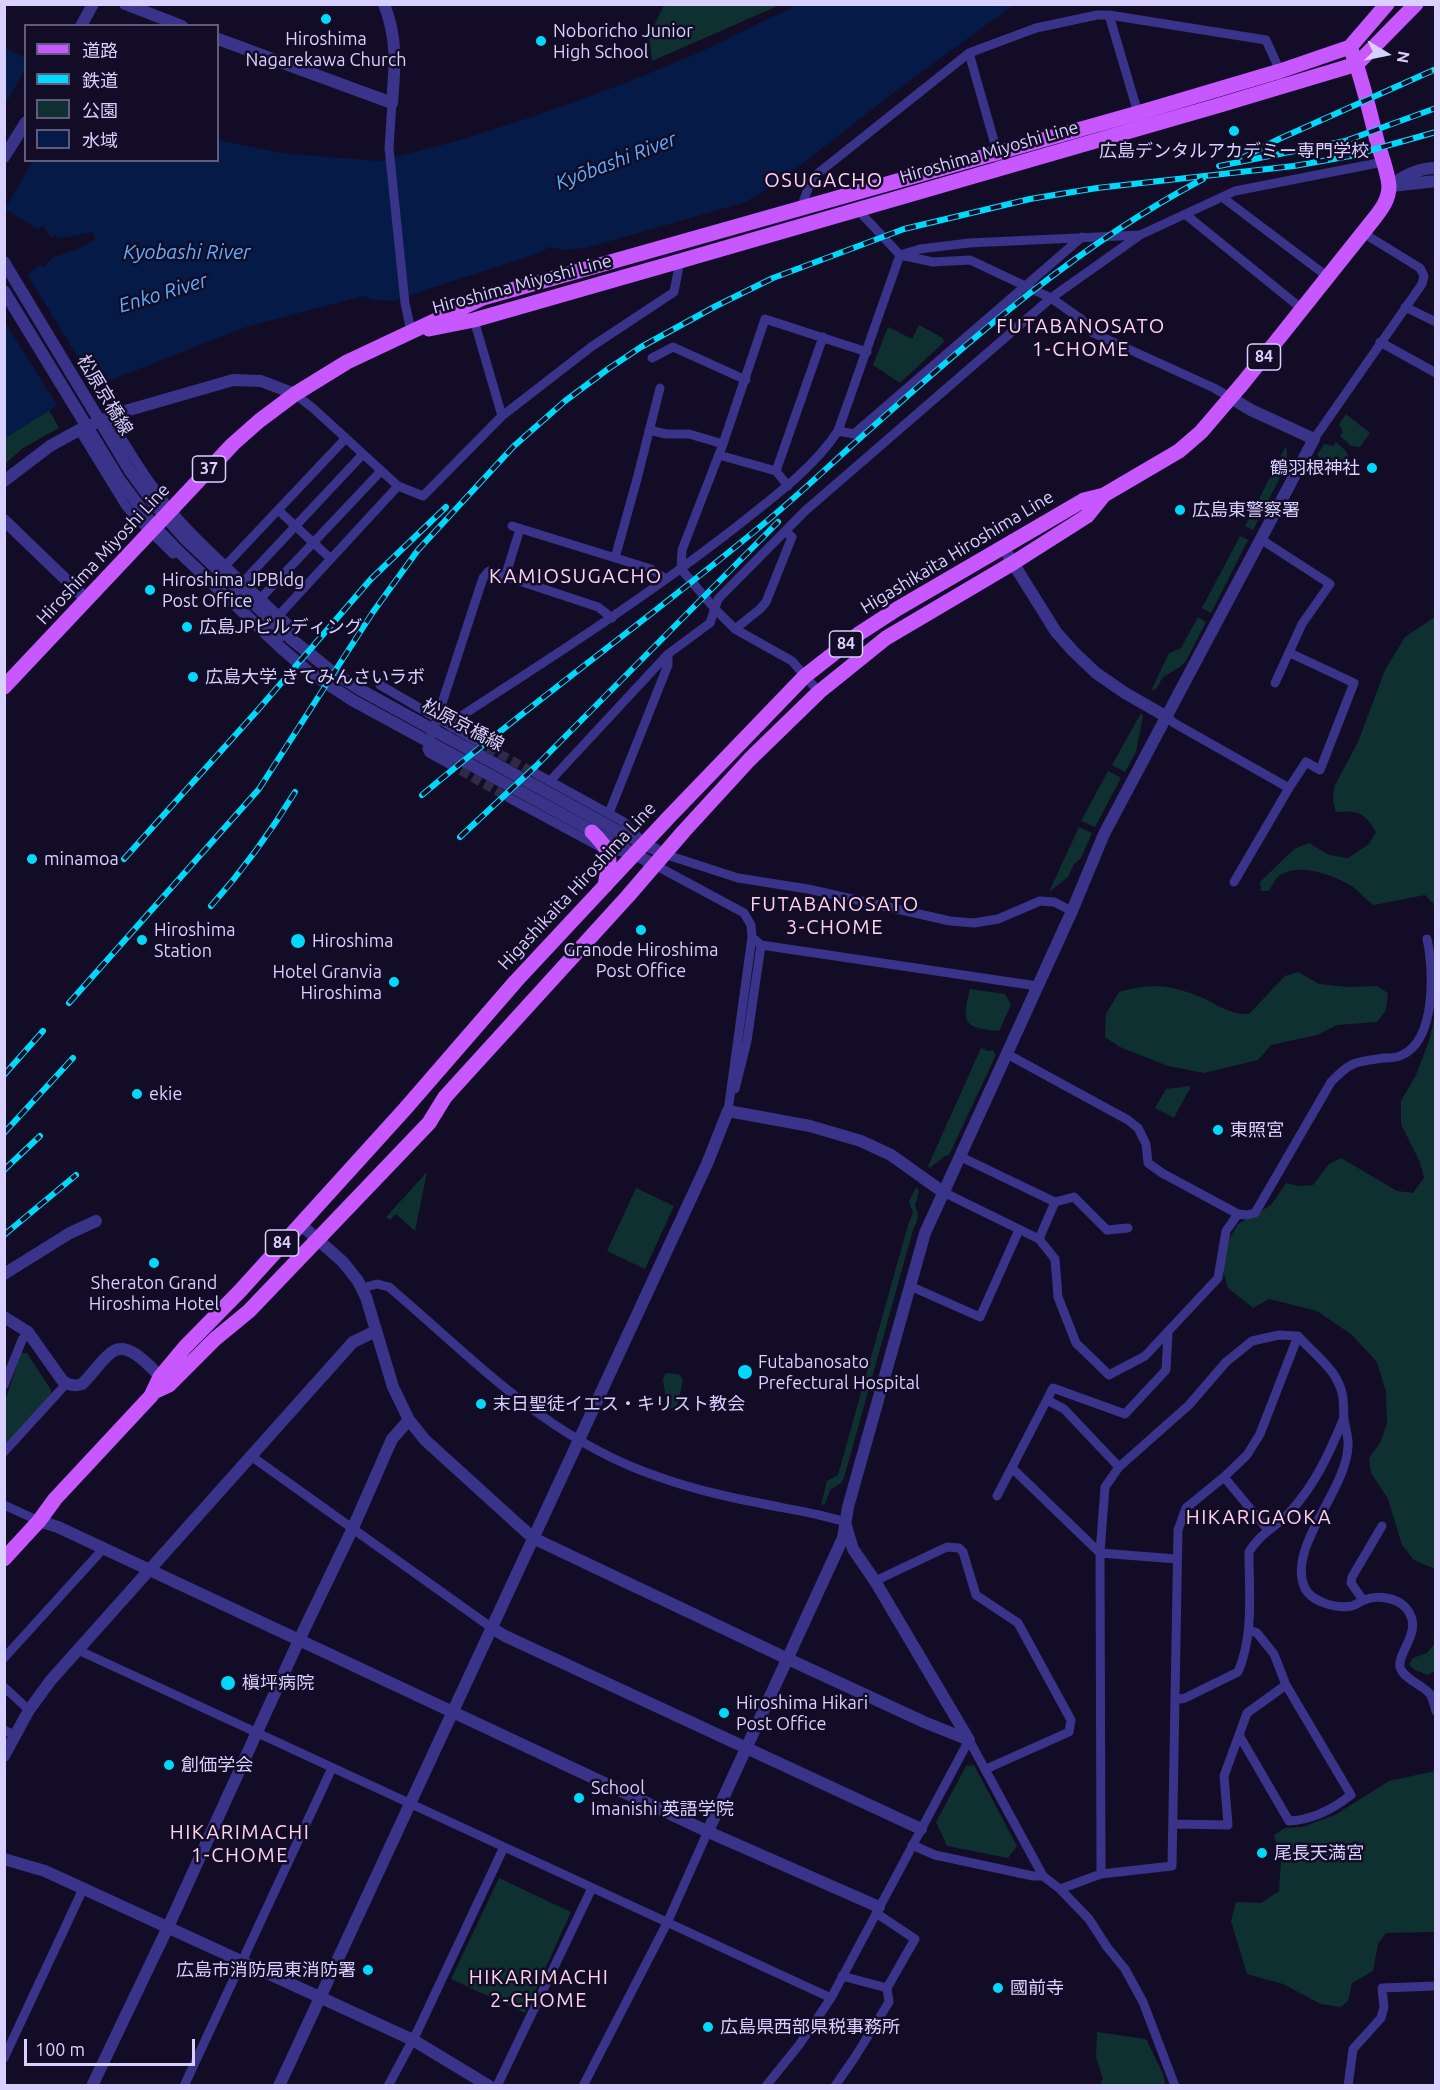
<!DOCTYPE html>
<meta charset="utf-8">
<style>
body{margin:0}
#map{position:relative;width:1440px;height:2090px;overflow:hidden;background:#120c26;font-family:Ubuntu,"Noto Sans JP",sans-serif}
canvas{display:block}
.frame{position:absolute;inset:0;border:6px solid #d8d1ff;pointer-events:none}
.legend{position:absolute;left:24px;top:24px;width:195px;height:138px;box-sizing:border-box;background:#120c26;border:2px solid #615b7d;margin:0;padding:8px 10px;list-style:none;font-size:18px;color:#d8d1ff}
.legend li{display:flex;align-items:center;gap:12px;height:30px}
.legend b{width:30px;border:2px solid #615b7d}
.north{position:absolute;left:1356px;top:24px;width:60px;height:60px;-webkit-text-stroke:4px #120c26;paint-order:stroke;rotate:100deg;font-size:16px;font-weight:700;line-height:24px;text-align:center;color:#d8d1ff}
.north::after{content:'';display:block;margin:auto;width:21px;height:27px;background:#d8d1ff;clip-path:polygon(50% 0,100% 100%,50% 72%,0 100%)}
.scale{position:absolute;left:24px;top:2039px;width:171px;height:27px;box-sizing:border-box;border:3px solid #d8d1ff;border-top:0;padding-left:8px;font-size:18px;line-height:21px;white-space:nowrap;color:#d8d1ff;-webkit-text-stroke:4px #120c26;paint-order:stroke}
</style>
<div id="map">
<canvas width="1440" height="2090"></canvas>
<div class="frame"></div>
<ul class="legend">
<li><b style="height:8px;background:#c758ff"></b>道路</li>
<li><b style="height:8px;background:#00d9fc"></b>鉄道</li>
<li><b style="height:16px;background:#0f3030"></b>公園</li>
<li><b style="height:16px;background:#051a46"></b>水域</li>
</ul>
<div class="north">N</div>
<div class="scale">100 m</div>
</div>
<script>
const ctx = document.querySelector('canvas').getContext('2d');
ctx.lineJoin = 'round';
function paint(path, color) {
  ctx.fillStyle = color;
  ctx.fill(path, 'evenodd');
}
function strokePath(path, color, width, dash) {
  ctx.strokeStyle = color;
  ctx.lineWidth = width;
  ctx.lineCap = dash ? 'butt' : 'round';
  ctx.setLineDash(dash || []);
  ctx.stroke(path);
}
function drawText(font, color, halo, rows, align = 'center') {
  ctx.font = font + ' Ubuntu,"Noto Sans JP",sans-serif';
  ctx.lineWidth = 5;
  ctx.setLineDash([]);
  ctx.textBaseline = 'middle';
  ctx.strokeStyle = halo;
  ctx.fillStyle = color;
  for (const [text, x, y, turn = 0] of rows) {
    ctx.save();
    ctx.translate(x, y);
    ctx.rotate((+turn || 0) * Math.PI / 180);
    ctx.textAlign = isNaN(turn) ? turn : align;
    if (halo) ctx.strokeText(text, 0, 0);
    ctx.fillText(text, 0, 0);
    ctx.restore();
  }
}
const green = new Path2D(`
 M 664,5 L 664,4 L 780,5 L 652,61 L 649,36 Z
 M 919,325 L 943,338 L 944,342 L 900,383 L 873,365 L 888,327 L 912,339 Z
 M 49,410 L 59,428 L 23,448 L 5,464 L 5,438 Z
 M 1346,414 L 1370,433 L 1360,447 L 1351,446 L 1340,436 L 1343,432 L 1339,424 Z
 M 1336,442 L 1346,451 L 1350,461 L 1337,477 L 1317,455 L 1324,444 L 1333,446 Z
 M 1285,448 L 1287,449 L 1287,464 L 1253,530 L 1245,526 Z
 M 1240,536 L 1248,540 L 1211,613 L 1202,608 Z
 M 1198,617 L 1206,622 L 1186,661 L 1180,667 L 1163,677 L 1156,689 L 1151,691 L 1169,653 L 1181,648 Z
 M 1435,617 L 1435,905 L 1425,895 L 1374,905 C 1364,899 1358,889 1348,884 C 1330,874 1300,863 1280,875 C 1276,878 1272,886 1269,891 L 1261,891 L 1260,882 L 1294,849 L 1309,843 L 1329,855 L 1348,858 L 1369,844 L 1376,832 C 1365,813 1358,810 1336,812 L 1333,802 L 1334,787 L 1358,742 L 1385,670 L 1405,637 Z
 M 1141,713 L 1143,716 L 1136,752 L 1125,772 L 1112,765 Z
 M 1108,771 L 1121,778 L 1095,827 L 1081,821 Z
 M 1079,827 L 1092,833 L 1081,858 L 1074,864 L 1068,877 L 1049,892 Z
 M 1298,972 L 1319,984 L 1348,987 L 1377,986 L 1388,993 L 1386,1010 L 1377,1022 L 1337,1025 L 1317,1035 L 1271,1045 L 1258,1060 L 1204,1073 L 1168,1066 L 1120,1047 L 1105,1037 L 1106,1014 L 1119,992 C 1146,984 1166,984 1193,994 C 1213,1001 1227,1015 1249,1014 L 1285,976 Z
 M 970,989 L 1005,994 L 1011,1005 L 999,1031 C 964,1028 961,1024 970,989 Z
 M 1435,1015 L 1435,1569 L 1414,1560 L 1402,1545 L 1388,1499 L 1371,1473 L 1369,1458 L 1380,1443 L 1387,1423 L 1386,1392 L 1377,1362 L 1352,1335 L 1317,1311 L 1269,1299 L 1253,1308 L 1228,1288 L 1223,1270 L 1229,1239 L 1238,1224 L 1271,1205 L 1286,1183 L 1299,1186 L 1313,1185 L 1329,1164 L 1341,1158 L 1397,1191 L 1413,1193 L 1424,1178 L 1420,1162 L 1401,1124 L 1401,1101 L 1416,1075 L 1430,1038 Z
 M 981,1048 L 988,1051 L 993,1050 L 996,1055 L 949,1155 L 945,1156 L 930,1168 L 928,1166 Z
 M 1191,1086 L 1174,1118 L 1155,1108 L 1166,1089 Z
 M 427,1172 L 415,1231 L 396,1214 L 390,1220 L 386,1217 Z
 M 916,1187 L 919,1191 L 915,1205 C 919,1217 919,1217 913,1230 L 844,1478 L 841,1483 L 830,1490 L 825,1504 L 821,1505 L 827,1481 L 838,1475 L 908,1225 L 913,1213 L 909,1202 Z
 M 636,1188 L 674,1206 L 645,1269 L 607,1251 Z
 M 21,1353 L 27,1353 L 51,1390 L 51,1395 L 5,1446 L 5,1401 Z
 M 669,1373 L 680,1375 L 683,1379 L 678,1404 L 675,1408 L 670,1408 L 667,1405 L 663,1380 L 665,1374 Z
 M 1435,1643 L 1435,1671 L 1428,1675 L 1415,1670 L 1409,1665 L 1413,1658 L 1427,1653 Z
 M 974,1765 L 1017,1846 L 1008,1858 L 947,1846 L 936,1822 L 966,1766 Z
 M 1435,1771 L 1435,1932 L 1386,1933 L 1378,1944 L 1373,1971 L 1352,1983 L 1348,2001 L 1341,2007 L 1321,2004 L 1283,1984 L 1247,1974 L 1231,1921 L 1236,1902 L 1261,1903 L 1279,1891 L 1281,1861 L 1274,1835 L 1285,1828 L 1302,1827 L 1335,1815 L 1389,1781 Z
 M 499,1878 L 571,1912 L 525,2013 L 451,1979 Z
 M 1097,2032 L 1146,2039 L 1164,2076 L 1165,2085 L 1100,2085 L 1103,2079 L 1096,2057 Z`);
const water = new Path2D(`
 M 797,5 L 1013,5 L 896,91 L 777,183 L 746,202 L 586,248 L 564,250 L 548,247 L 542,252 L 392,301 L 373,300 L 364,296 L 249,326 L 95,386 L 62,403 L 5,438 L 5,291 L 40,265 L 44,267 L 53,257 L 78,249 L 95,239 L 92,232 L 57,239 L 56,235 L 51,237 L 43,226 L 37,229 L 5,209 L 4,47 L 25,58 L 26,160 L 218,160 L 218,140 L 280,153 L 379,161 L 457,141 L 538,115 L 620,85 L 698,53 Z`);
const pier = new Path2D(`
 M 25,69 L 26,160 L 33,161 L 5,209 L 5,105 Z
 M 26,272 L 97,389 L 59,408 L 4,321 L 4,287 Z`);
const minorTunnel = new Path2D(`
 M 476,741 L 535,773
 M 449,764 L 509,798`);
const minor = new Path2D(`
 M 1109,15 L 1138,113
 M 969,53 L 1002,169
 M 392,103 L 389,148 L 405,303 L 411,331
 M 1222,197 L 1328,277
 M 801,208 L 812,178 L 969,53 L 1036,28 L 1097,15 L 1109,15 L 1266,40 L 1280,71
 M 856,208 L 900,255 L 933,262 L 970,260 L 1051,298 L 1081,319 L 1093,333 L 1214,388 L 1231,398
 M 1185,214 L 1302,309
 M 1405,307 L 1436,322
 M 474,320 L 502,416
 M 1380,342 L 1436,373
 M 652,358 L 673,347 L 746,380
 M 295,394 L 314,409 L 398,486 L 423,496 L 502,416 L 591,347 L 674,292 L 680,261
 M 109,417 C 133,457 157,497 190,531 C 222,564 257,595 291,626 L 281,637
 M 79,430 L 125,505 L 134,516 L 173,554
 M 649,430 L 666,434 L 689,434 L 723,444
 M 838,431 L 854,434 L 1082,237
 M 1314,439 L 1422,284 L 1424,276 L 1420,268 L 1363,233
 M 719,455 L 776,471 L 788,486
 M 776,471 L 823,337
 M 278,510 L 331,559
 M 512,526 L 651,569 L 666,579
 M 1262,540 L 1330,584 L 1302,624 L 1275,683
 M 615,558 L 637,479 L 660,388
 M 226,565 L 346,438
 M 505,577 L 520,529
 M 244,581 L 363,454
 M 261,598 L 381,471
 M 269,626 L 398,486
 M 735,629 L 760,609 L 766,602 L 792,537 L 786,532
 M 380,685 L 476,741
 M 819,692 L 792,661 L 735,629 L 715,609 L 681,569 L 682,550 L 723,444 L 765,319 L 867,352
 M 1167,717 L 1174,723 L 1289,788
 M 452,728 L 455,720 C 551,658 646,597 736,527 C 772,498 812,470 838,431 L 900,255 L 920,249 L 969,243 L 1140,235
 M 449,764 L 429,753 L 427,749 L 483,578 L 489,571 L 598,607 L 612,618
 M 535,773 L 624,822 L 641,840
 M 550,781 L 668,654 L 710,623 L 718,599 L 805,511 L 1051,298 L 1140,235 L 1235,191 L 1383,162
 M 509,798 L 600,847 L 627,853
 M 609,813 L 668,665 L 668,654
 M 664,854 L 738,878 L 808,889 L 950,921 L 974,923 L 998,919 L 1040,901 L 1054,902 L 1072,911
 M 655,865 L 744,913 L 751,925 L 752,937 L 728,1111
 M 1234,882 L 1289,788 L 1306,762 L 1320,770 L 1354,683 L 1290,653
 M 752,937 L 761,945 L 1037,986
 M 1007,1054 L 1128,1120 L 1138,1128 L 1146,1144 L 1148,1163 L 1162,1173 L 1238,1214 L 1247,1215 L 1255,1213 L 1331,1082 C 1351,1061 1355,1062 1384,1058 C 1389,1058 1397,1058 1402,1055 C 1436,1040 1434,970 1427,939
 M 735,1089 L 747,1041 L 761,945
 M 959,1156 L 1055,1202 L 1074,1197 L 1107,1230 L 1128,1228
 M 943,1192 L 1039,1239 L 1055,1259 L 1058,1297 L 1076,1343 L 1109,1375 L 1145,1356 L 1218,1278 L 1226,1231 L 1238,1214
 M 1039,1239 L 1055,1202
 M 910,1286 L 980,1317 L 1019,1230
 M 362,1288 L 377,1284 L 389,1287 C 476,1361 547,1439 659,1477 C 698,1491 738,1499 779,1507 C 801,1511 824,1515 845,1522
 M 4,1385 L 22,1340 L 28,1332
 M 1047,1400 L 1064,1409 L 1119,1467
 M 4,1452 L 66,1384
 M 251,1456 L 492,1628
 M 1013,1469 L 1100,1553 L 1177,1559
 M 1224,1477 L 1268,1530
 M 997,1496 L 1053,1388 L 1125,1414 L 1166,1370 L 1168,1334
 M 4,1505 L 39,1521
 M 875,1581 L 947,1547 L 959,1548 L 963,1552 L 976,1595 L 1018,1623 L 1071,1720 L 1069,1732 L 986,1769
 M 1363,1600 L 1351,1583 L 1352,1577 L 1382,1526
 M 78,1650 L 831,1998
 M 4,1658 L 103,1549
 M 4,1687 L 29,1710
 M 1175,1700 L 1185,1698 L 1238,1672 C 1254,1635 1249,1592 1249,1552 C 1259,1534 1276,1527 1289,1513 C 1315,1485 1329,1454 1343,1420
 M 4,1730 L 15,1735
 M 1239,1735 L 1289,1821 C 1313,1820 1333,1809 1351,1795 L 1286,1685 L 1274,1654 L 1257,1633 L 1249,1630
 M 969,1740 L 1043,1876 L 1060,1889 L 1089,1919 L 1107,1947 L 1125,1969 L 1143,2002 L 1175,2086
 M 1173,1824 L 1228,1825 L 1224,1776 L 1247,1713 L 1286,1685
 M 912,1845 L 935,1855 L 1033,1876 L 1043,1876
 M 1101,1874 L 1100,1553 L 1105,1487 L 1119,1467 L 1189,1405 L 1226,1362 L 1252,1341 L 1279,1335 L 1298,1336 C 1309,1349 1330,1365 1337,1380 C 1345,1394 1343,1405 1344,1419 C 1345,1428 1349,1438 1348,1446 C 1347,1489 1288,1546 1304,1586 C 1310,1602 1337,1609 1352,1606 C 1356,1605 1359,1602 1364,1600 C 1377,1595 1396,1597 1406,1608 C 1425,1631 1397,1651 1400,1667 C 1403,1679 1423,1685 1430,1694 C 1433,1699 1434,1705 1436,1711
 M 1060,1889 L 1101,1874 L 1172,1866 L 1178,1530 L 1186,1508 L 1224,1477 L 1247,1455 L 1260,1434 L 1298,1336
 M 842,1976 L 887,1988 L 915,1939 L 876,1913
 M 4,2058 L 83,1889
 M 184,2086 L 332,1768
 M 388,2086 L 417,2032 L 504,1847
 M 497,2086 L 592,1888
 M 583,2086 L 667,1923 L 708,1831
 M 766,2086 L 799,2045 L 831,1998 L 969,1740
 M 835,2086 L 855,2057 L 889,2002 L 887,1988
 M 1348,2086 L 1353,2049 L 1381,2018 L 1384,2007 L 1382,1988 L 1436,1986`);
const tertiary = new Path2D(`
 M 125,4 L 182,26
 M 81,26 L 93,4
 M 218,39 L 392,103 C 395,66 398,40 384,4
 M 4,157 L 26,122
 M 1389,186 C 1404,176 1417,168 1436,168
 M 1392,186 L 1436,181
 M 4,262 L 130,471 L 155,505 L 186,540 L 290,638 L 330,670 L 359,689 L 616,830 L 664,854
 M 4,291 L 119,479 L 154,526 L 177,550 L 281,648 L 309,672 L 352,700 L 655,865
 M 4,481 L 50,446 L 79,430 L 122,412 L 233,380 L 261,381 L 295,394
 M 4,520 L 87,600
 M 1003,547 L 1056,632 L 1073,651 L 1096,673 L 1125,693 L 1167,717
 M 300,1224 L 343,1262 L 358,1281 L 366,1297 L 393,1387 L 409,1420 L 425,1440 L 533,1538 L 788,1659 L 924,1722 L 969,1740
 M 4,1274 L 70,1233 L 96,1221
 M 4,1317 L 28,1332 L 62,1380 C 68,1385 74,1387 82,1384 C 93,1374 100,1361 112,1352 C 130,1339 154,1372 167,1383
 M 39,1521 L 58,1527 L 713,1834 L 879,1907
 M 846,1526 L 853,1549 L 875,1581 L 969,1740
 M 492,1628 L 505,1636 L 921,1829
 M 4,1756 L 29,1710 L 51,1680 L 353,1342 L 376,1331
 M 708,1831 L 843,1538 L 848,1507 L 925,1233 L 1072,911 L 1104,834 L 1314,439 L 1251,410 L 1231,398
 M 4,1859 L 45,1871 L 413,2040 L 489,2086
 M 92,2086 L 168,1927 L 299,1640 L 352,1530 L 392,1439 L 409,1420
 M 279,2086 L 707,1164 L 728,1111 L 810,1126 L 861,1141 L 891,1155 L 943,1192`);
const primary = new Path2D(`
 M 429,329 L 474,320 L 680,261 L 1220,105 L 1357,64 L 1416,4
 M 4,687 L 233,444 L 259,421 L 295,394 L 347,362 L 483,298 L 1138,113 L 1280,71 L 1350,47 L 1387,4
 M 592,832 C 614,854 610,856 605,886
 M 154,1392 L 169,1385 L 215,1339 L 249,1311 L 429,1123 L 445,1097 L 628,896 L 684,831 L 750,759 L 819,692 L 886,638 L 1013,563 L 1087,516 L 1104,495
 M 4,1559 L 39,1521 L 55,1499 L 151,1396 L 160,1377 L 185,1347 L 240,1291 L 405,1109 L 516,981 L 669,817 L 805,676 L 860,633 L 897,609 L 1084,500 L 1104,495 L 1179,451 L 1201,432 L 1243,383 L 1373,220 C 1381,210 1389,200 1389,186 C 1388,172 1381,155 1377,141 C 1369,109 1362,77 1350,47`);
const rail = new Path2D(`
 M 1242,158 L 1279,139 L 1436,69
 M 1219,166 L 1345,141 L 1436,108
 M 422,795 C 535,700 654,615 767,521 C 802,492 834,461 868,431 C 972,338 1078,245 1203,179
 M 460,837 L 536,766 L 778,522
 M 124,859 L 257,711 L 371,579 L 446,507
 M 211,906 C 243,870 270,833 295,792
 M 69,1003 L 259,789 L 373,612 L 418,550 L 514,446 L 565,401 L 608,369 L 641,347 L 716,306 L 773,278 L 904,229 L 1030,199 L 1097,188 L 1294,166 L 1350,156 L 1436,132
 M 4,1075 L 43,1031
 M 4,1133 L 73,1058
 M 4,1170 L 40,1136
 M 4,1235 L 76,1175`);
const markers = [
 [326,19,6,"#00d9fc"],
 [541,41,6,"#00d9fc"],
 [1234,131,6,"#00d9fc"],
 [1372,468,6,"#00d9fc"],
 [1180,510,6,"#00d9fc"],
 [150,590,6,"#00d9fc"],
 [187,627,6,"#00d9fc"],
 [193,677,6,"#00d9fc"],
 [32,859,6,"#00d9fc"],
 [641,930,6,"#00d9fc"],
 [142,940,6,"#00d9fc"],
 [298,941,8,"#00d9fc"],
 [394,982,6,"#00d9fc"],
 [137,1094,6,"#00d9fc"],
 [1218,1130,6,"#00d9fc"],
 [154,1263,6,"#00d9fc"],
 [745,1372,8,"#00d9fc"],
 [481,1404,6,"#00d9fc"],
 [228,1683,8,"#00d9fc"],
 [724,1713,6,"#00d9fc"],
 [169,1765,6,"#00d9fc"],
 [579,1798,6,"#00d9fc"],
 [1262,1853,6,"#00d9fc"],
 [368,1970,6,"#00d9fc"],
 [998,1988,6,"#00d9fc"],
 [708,2027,6,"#00d9fc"]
];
const shields = [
 [1264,357,33],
 [209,469,33],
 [846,644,33],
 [282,1243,33]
];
const shieldNames = [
 ["84",1264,357],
 ["37",209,469],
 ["84",846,644],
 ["84",282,1243]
];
const poiNames = [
 ["Noboricho Junior",553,31],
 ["High School",553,52],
 ["Hiroshima",326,39,"center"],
 ["Nagarekawa Church",326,60,"center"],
 ["広島デンタルアカデミー専門学校",1234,151,"center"],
 ["鶴羽根神社",1360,468,"right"],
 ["広島東警察署",1192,510],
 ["Hiroshima JPBldg",162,580],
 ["Post Office",162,601],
 ["広島JPビルディング",199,627],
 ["広島大学 きてみんさいラボ",205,677],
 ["minamoa",44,859],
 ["Hiroshima",154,930],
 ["Station",154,951],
 ["Hiroshima",312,941],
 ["Granode Hiroshima",641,950,"center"],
 ["Post Office",641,971,"center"],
 ["Hotel Granvia",382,972,"right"],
 ["Hiroshima",382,993,"right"],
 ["ekie",149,1094],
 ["東照宮",1230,1130],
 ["Sheraton Grand",154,1283,"center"],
 ["Hiroshima Hotel",154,1304,"center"],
 ["Futabanosato",758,1362],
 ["Prefectural Hospital",758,1383],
 ["末日聖徒イエス・キリスト教会",493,1404],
 ["槇坪病院",242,1683],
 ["Hiroshima Hikari",736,1703],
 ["Post Office",736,1724],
 ["創価学会",181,1765],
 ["School",591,1788],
 ["Imanishi 英語学院",591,1809],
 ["尾長天満宮",1274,1853],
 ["広島市消防局東消防署",356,1970,"right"],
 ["國前寺",1010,1988],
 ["広島県西部県税事務所",720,2027]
];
const streetNames = [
 ["Hiroshima Miyoshi Line",989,152,-16],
 ["Hiroshima Miyoshi Line",522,284,-15],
 ["松原京橋線",105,395,59],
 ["Higashikaita Hiroshima Line",957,552,-31],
 ["Hiroshima Miyoshi Line",103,554,-47],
 ["松原京橋線",463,725,28],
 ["Higashikaita Hiroshima Line",577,886,-47]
];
const waterNames = [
 ["Kyōbashi River",616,161,-21],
 ["Kyobashi River",187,252],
 ["Enko River",163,293,-17]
];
const neighbourhoodNames = [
 ["OSUGACHO",824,180],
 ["FUTABANOSATO",1081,326],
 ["1-CHOME",1081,349],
 ["KAMIOSUGACHO",576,576],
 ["FUTABANOSATO",835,904],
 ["3-CHOME",835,927],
 ["HIKARIGAOKA",1259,1517],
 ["HIKARIMACHI",240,1832],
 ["1-CHOME",240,1855],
 ["HIKARIMACHI",539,1977],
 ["2-CHOME",539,2000]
];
paint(green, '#0f3030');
paint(water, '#051a46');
paint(pier, '#120c26');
strokePath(minorTunnel, '#302a47', 9, [9, 4.5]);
strokePath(minor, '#393389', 9);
strokePath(tertiary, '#393389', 12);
strokePath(primary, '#c758ff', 15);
strokePath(rail, '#00d9fc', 6);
strokePath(rail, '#120c26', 4, [11]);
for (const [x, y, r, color] of markers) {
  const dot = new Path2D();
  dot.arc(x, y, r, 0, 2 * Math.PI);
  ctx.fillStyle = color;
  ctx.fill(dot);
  strokePath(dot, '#120c26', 2);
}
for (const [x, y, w] of shields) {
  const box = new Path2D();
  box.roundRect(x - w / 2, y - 13, w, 26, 4.5);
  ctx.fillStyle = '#120c26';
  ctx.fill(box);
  strokePath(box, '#d8d1ff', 1.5);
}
drawText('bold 16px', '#d8d1ff', null, shieldNames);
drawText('18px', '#d8d1ff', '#120c26', poiNames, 'left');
drawText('18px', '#d8d1ff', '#120c26', streetNames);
drawText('italic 20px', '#5fafff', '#120c26', waterNames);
ctx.letterSpacing = '1.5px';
drawText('20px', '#ffd3ed', '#120c26', neighbourhoodNames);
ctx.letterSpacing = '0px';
</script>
